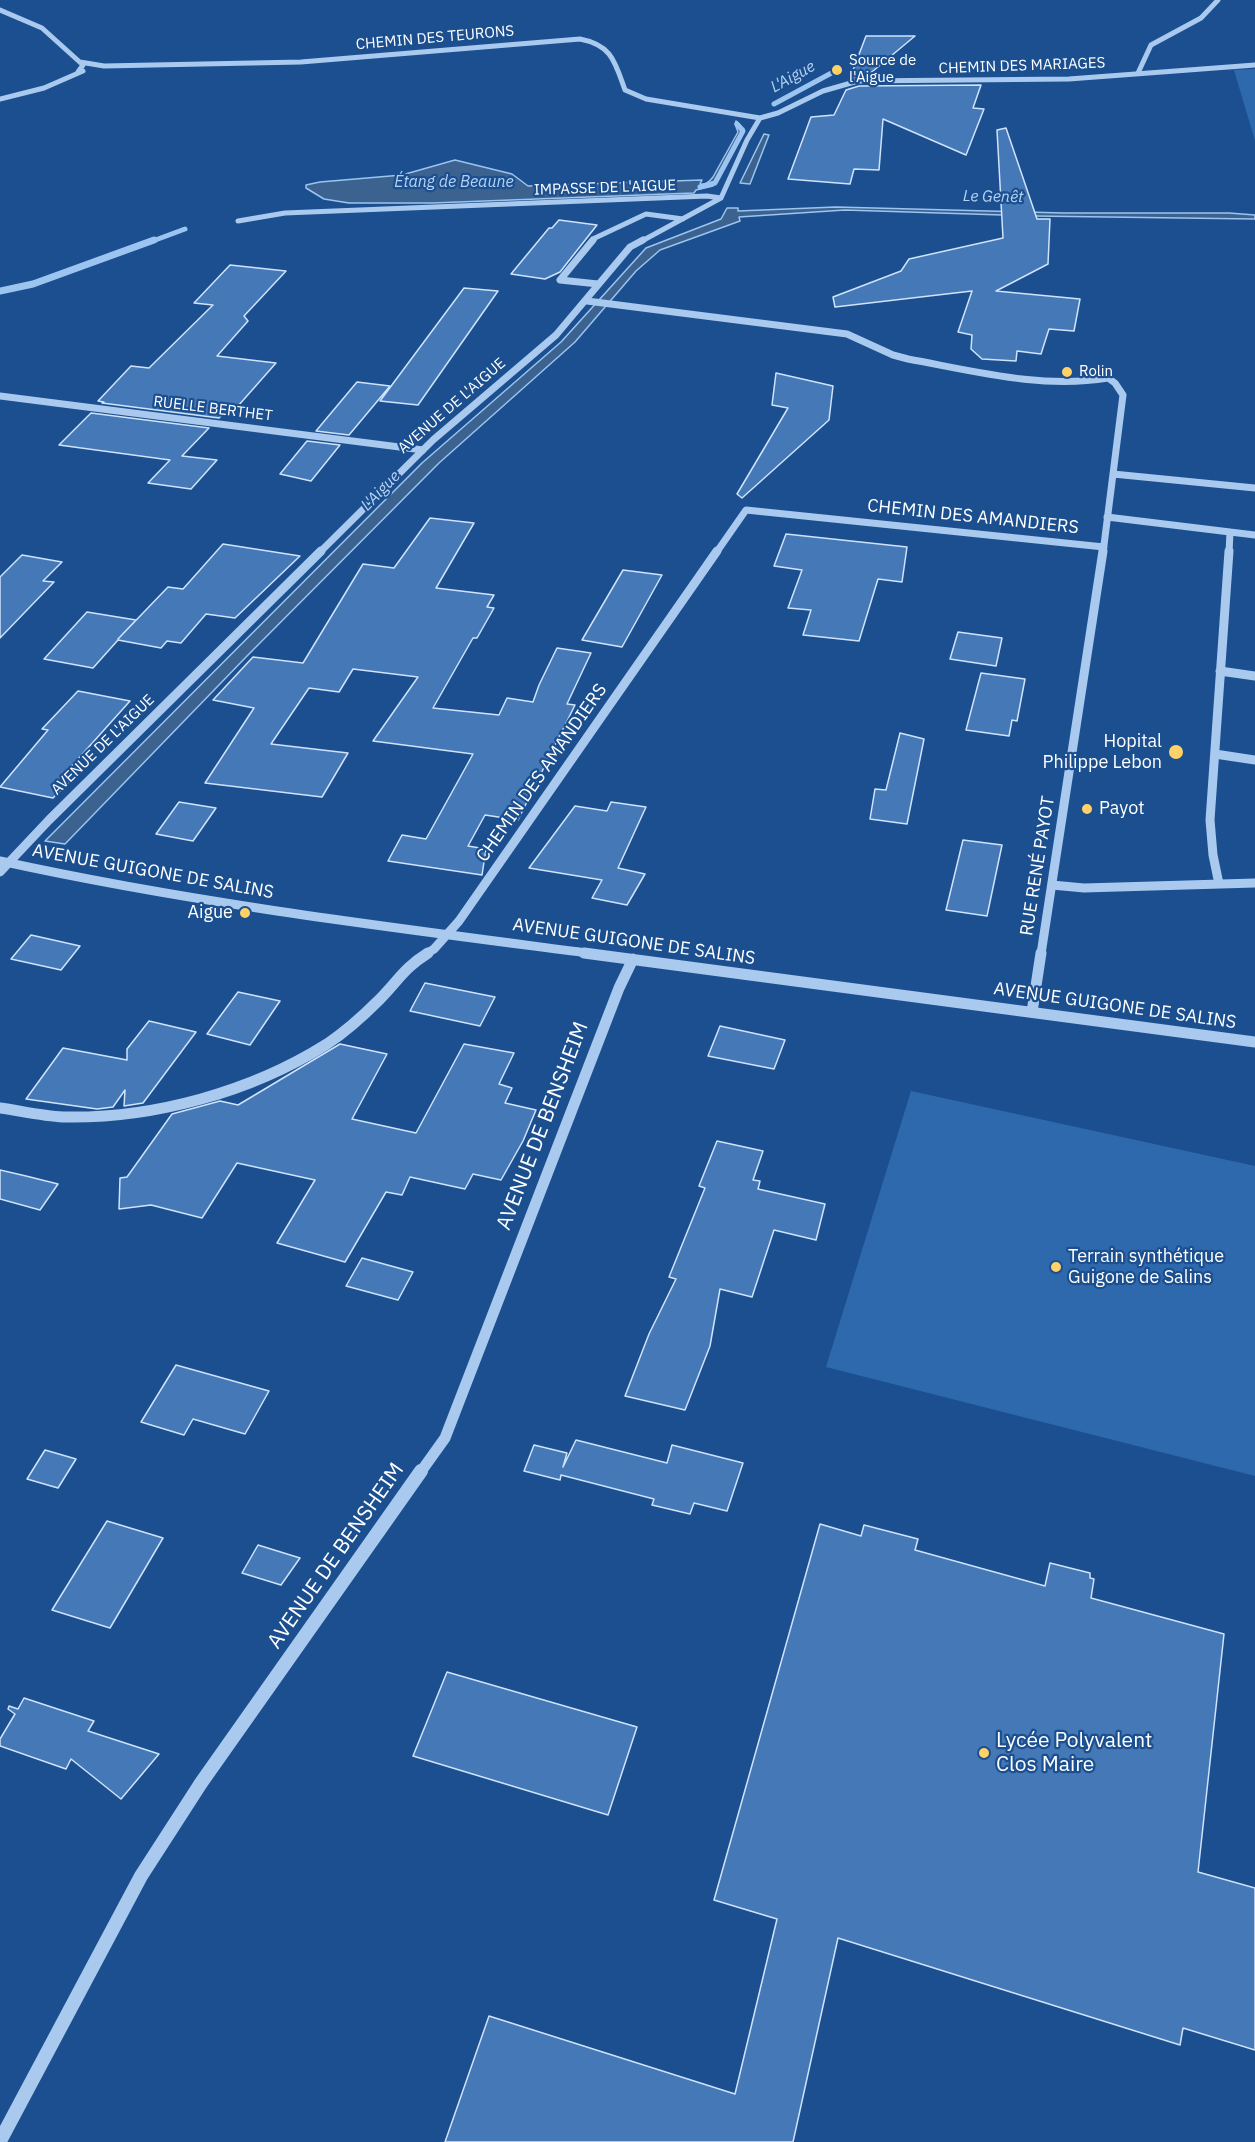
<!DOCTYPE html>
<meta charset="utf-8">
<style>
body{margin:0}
canvas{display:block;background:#1b4f8f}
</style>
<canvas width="1255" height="2142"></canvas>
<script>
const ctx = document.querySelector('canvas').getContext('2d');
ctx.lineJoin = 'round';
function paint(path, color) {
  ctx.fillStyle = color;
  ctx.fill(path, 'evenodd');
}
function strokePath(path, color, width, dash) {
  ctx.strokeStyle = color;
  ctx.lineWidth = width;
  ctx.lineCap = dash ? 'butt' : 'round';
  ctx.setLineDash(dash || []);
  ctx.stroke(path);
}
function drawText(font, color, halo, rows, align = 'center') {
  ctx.font = font + ' "IBM Plex Sans",sans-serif';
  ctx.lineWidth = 4.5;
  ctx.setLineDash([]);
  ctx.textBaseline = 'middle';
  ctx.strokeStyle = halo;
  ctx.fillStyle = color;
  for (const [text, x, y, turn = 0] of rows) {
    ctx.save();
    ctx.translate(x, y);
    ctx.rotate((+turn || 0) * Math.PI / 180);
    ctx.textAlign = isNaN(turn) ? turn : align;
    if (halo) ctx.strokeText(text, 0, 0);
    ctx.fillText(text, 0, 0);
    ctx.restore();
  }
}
const green = new Path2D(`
 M 1255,69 L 1255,141 L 1234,70 Z
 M 911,1091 L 1255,1166 L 1255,1476 L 826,1367 Z`);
const water = new Path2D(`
 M 736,121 L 744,129 L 713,186 L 696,190 L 694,193 L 432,203 L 349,203 L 324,199 L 306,188 L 306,185 L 320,182 L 402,175 L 455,160 L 512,174 L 528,186 L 702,180 L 700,184 C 706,185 709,182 713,177 L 738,132 L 735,124 Z
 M 764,134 L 769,135 L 750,184 L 740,183 Z
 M 836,207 L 1064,213 L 1229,213 L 1255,215 L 1255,219 L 1034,216 L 845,210 L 739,217 L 740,221 L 660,250 L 636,271 L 575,342 L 439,463 L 247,656 L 65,844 L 45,841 L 422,463 L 561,342 L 646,248 L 721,219 L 727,208 L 738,208 L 738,211 Z`);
const streamFar1 = new Path2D(`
 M 774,104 L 837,70
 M 700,187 L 715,183 L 743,131 L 737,124
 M 150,242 L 185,229`);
const stream = new Path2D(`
 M 0,291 L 33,284 L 154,240`);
const building = new Path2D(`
 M 866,36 L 915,36 L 867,76 L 850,78 Z
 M 981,85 L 973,108 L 984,109 L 966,155 L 883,119 L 879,170 L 854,169 L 850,184 L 788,179 L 811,117 L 834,115 L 846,90 L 859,86 Z
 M 1006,128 L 1037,219 L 1050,219 L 1048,264 L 996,291 L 1080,299 L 1074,331 L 1049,329 L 1041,354 L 1017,351 L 1016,361 L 982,359 L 971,349 L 972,335 L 958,332 L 972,291 L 835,307 L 833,297 L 901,271 L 909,259 L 1003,238 L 997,130 Z
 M 559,220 L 597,225 L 560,272 L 545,279 L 511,274 L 549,228 L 552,228 Z
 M 230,265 L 286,271 L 244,316 L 248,321 L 217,356 L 276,363 L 238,406 L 231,406 L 219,418 L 102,403 L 104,402 L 98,401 L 131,366 L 149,368 L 213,305 L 194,303 Z
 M 464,288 L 498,291 L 418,405 L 380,401 Z
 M 776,373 L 833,386 L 829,420 L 742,498 L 737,494 L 788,408 L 772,405 Z
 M 357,382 L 390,386 L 349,435 L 316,431 Z
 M 91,413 L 209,428 L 182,456 L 217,460 L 191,489 L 148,483 L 170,460 L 59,445 Z
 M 307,441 L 340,445 L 311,481 L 280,474 Z
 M 430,518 L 474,523 L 436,588 L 494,595 L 487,607 L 494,608 L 477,638 L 473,638 L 433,708 L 499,715 L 507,698 L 533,702 L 539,685 L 557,648 L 591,653 L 567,704 L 575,705 L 518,820 L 485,815 L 468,846 L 486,849 L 482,875 L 388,861 L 402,835 L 426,839 L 473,754 L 373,741 L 418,677 L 353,669 L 339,692 L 309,688 L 271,744 L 348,753 L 322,797 L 205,783 L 254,708 L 213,700 L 253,657 L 303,663 L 363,564 L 394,568 Z
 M 786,534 L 907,547 L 902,582 L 878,579 L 859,641 L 803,635 L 811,610 L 788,608 L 802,570 L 774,566 Z
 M 223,544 L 300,556 L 235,618 L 206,614 L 181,643 L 167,641 L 161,648 L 118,640 L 93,668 L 44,659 L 87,612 L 136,620 L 118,639 L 168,587 L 183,589 Z
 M 22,555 L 62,562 L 43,581 L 54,582 L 0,638 L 0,577 Z
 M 623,570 L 662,575 L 622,647 L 582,640 Z
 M 958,632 L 1002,638 L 996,666 L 950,659 Z
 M 981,673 L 1025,679 L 1017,721 L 1012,720 L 1009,736 L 966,730 Z
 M 78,691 L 130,701 L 69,769 L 80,771 L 53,798 L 0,787 L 48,730 L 42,729 Z
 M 900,733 L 924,739 L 907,824 L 870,819 L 875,789 L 886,790 Z
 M 179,802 L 216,808 L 193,841 L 156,834 Z
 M 611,802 L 646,807 L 618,868 L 645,874 L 627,905 L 592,898 L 602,880 L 529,868 L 575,806 L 607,811 Z
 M 963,840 L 1002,845 L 987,916 L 946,910 Z
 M 31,935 L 80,946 L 61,970 L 11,959 Z
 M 425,983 L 495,997 L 480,1026 L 410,1011 Z
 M 238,992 L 280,1001 L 250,1045 L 207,1034 Z
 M 149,1021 L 196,1032 L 143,1103 L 124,1106 L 125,1090 L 113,1107 L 97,1109 L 26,1099 L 63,1048 L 127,1060 L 127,1049 Z
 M 720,1026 L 785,1040 L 774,1069 L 708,1056 Z
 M 340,1044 L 387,1054 L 352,1119 L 416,1133 L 464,1044 L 514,1053 L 499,1084 L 512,1088 L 505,1103 L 536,1110 L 523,1141 L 501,1180 L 473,1174 L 465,1189 L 410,1177 L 402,1195 L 386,1192 L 345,1262 L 277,1243 L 315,1180 L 237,1163 L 202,1218 L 151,1205 L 119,1209 L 120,1178 L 127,1177 L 172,1114 L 220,1101 L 238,1105 Z
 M 717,1141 L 763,1151 L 753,1180 L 760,1181 L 758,1189 L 825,1204 L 816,1240 L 774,1230 L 752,1297 L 720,1289 L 710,1346 L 685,1410 L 625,1396 L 649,1334 L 676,1279 L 669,1277 L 705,1188 L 699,1186 Z
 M 0,1170 L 26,1176 L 58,1184 L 40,1210 L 0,1199 Z
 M 362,1258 L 413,1272 L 398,1300 L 346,1286 Z
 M 176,1365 L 269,1391 L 245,1434 L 193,1419 L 184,1435 L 141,1422 Z
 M 576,1440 L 667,1463 L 672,1445 L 743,1463 L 727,1511 L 694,1503 L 690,1514 L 652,1505 L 654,1499 L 561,1475 L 560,1480 L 524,1471 L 534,1445 L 567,1453 L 563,1467 Z
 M 45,1450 L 76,1459 L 58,1488 L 27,1479 Z
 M 107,1521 L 163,1538 L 110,1628 L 52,1610 Z
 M 820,1524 L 861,1536 L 864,1525 L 918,1539 L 915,1550 L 1045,1586 L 1050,1563 L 1090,1573 L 1090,1578 L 1094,1579 L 1091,1598 L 1224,1634 L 1198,1872 L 1255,1888 L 1255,2050 L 1183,2028 L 1180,2045 L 838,1938 L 793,2142 L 445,2142 L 489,2016 L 735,2094 L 777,1919 L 714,1900 Z
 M 258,1545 L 300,1558 L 281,1585 L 242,1573 Z
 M 447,1672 L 637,1727 L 608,1815 L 413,1756 Z
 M 24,1698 L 94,1721 L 88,1731 L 159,1754 L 121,1799 L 71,1759 L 66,1769 L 0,1746 L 0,1739 L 15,1714 L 8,1709 L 9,1706 L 18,1709 Z`);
const minorFar4 = new Path2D(`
 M 0,10 L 42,28 L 83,65 L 78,72
 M 80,62 L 104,66 L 301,62 L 580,39 C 612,45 615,62 625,90 L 646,99 L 760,118 L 778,113 L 823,91 L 858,81 L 1069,79 L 1255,65
 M 1138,73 L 1151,45 L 1201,18 L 1218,0
 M 0,99 L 44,88 L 83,71
 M 238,221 L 285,213 L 707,196 L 721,198
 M 592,242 L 595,238 L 646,214 L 683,219
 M 640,242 L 721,198 L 747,140 L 760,118`);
const minorFar3 = new Path2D(`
 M 593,240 L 560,280 L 598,284
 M 587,301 L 847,334 L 893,355 L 908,359 C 974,371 1041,389 1108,378 L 1115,383 L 1123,395 L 1103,553
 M 0,396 L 423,450
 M 1113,474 L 1255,488
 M 1107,517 L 1230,532 L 1229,553
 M 1230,532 L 1255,535
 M 319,553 L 433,440 L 556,335 L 630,247 L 643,240
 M 716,553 L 746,510 L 1104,547`);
const minorFar2 = new Path2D(`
 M 1220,671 L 1255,676
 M 1215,754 L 1255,760
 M 0,861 C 196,904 396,928 595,954
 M 0,872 L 49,820 L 321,551
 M 1219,884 L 1213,855 L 1210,820 L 1229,551
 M 1052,885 L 1084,888 L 1255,883
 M 426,954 L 434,949 L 459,921 L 717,551
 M 1041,954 L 1103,551`);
const minorFar1 = new Path2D(`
 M 584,953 L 1255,1042
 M 1032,1012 L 1041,953
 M 0,1108 C 21,1111 42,1116 63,1117 C 153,1119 251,1092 327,1044 C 345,1032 364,1015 379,1000 C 398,981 404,968 428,953
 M 420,1473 L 445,1438 L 619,988 L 633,959`);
const minor = new Path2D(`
 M 0,2141 L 141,1876 L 201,1783 L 421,1471`);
const markers = [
 [837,70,6,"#ffd166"],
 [1067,372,6,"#ffd166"],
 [1176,752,8,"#ffd166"],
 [1087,809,6,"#ffd166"],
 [245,913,6,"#ffd166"],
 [1056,1267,6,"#ffd166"],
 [984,1753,6,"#ffd166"]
];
const farStreetnames = [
 ["CHEMIN DES TEURONS",435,38,-5],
 ["CHEMIN DES MARIAGES",1022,66,-2],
 ["IMPASSE DE L'AIGUE",605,188,-2],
 ["AVENUE DE L'AIGUE",452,406,-41],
 ["RUELLE BERTHET",213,409,7],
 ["AVENUE DE L'AIGUE",103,745,-44]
];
const farPoinames = [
 ["Source de",849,61],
 ["l'Aigue",849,78],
 ["Rolin",1079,372]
];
const farWaternames = [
 ["L'Aigue",793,77,-29],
 ["Étang de Beaune",454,182],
 ["Le Genêt",993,197,1],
 ["L'Aigue",381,491,-46]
];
const streetNames = [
 ["CHEMIN DES AMANDIERS",973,517,6],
 ["CHEMIN DES AMANDIERS",542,773,-55],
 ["RUE RENÉ PAYOT",1038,866,-81],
 ["AVENUE GUIGONE DE SALINS",153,872,10],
 ["AVENUE GUIGONE DE SALINS",634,942,8],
 ["AVENUE GUIGONE DE SALINS",1115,1006,8]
];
const poiNames = [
 ["Hopital",1162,742],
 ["Philippe Lebon",1162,763],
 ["Payot",1099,809,"left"],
 ["Aigue",233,913],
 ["Terrain synthétique",1068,1257,"left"],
 ["Guigone de Salins",1068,1278,"left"]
];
const nearStreetnames = [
 ["AVENUE DE BENSHEIM",543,1126,-69],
 ["AVENUE DE BENSHEIM",336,1556,-55]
];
const nearPoinames = [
 ["Lycée Polyvalent",996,1741],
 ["Clos Maire",996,1765]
];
paint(green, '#2e69ad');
paint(water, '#3c6290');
strokePath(water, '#9cc4f0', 1.5);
strokePath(streamFar1, '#9cc4f0', 5);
strokePath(stream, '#9cc4f0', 7);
paint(building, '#4478b7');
strokePath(building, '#cfe3fa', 1.5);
strokePath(minorFar4, '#a9c9ee', 5);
strokePath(minorFar3, '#a9c9ee', 7);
strokePath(minorFar2, '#a9c9ee', 9);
strokePath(minorFar1, '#a9c9ee', 11);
strokePath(minor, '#a9c9ee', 14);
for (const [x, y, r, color] of markers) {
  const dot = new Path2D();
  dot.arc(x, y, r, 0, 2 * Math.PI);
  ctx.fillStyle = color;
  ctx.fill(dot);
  strokePath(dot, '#1b4f8f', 2);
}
drawText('15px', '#fff', '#1b4f8f', farStreetnames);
drawText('15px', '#fff', '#1b4f8f', farPoinames, 'left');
drawText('italic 16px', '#b5d3f5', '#1b4f8f', farWaternames);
drawText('18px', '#fff', '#1b4f8f', streetNames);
drawText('18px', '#fff', '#1b4f8f', poiNames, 'right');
drawText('21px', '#fff', '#1b4f8f', nearStreetnames);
drawText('21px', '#fff', '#1b4f8f', nearPoinames, 'left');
</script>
